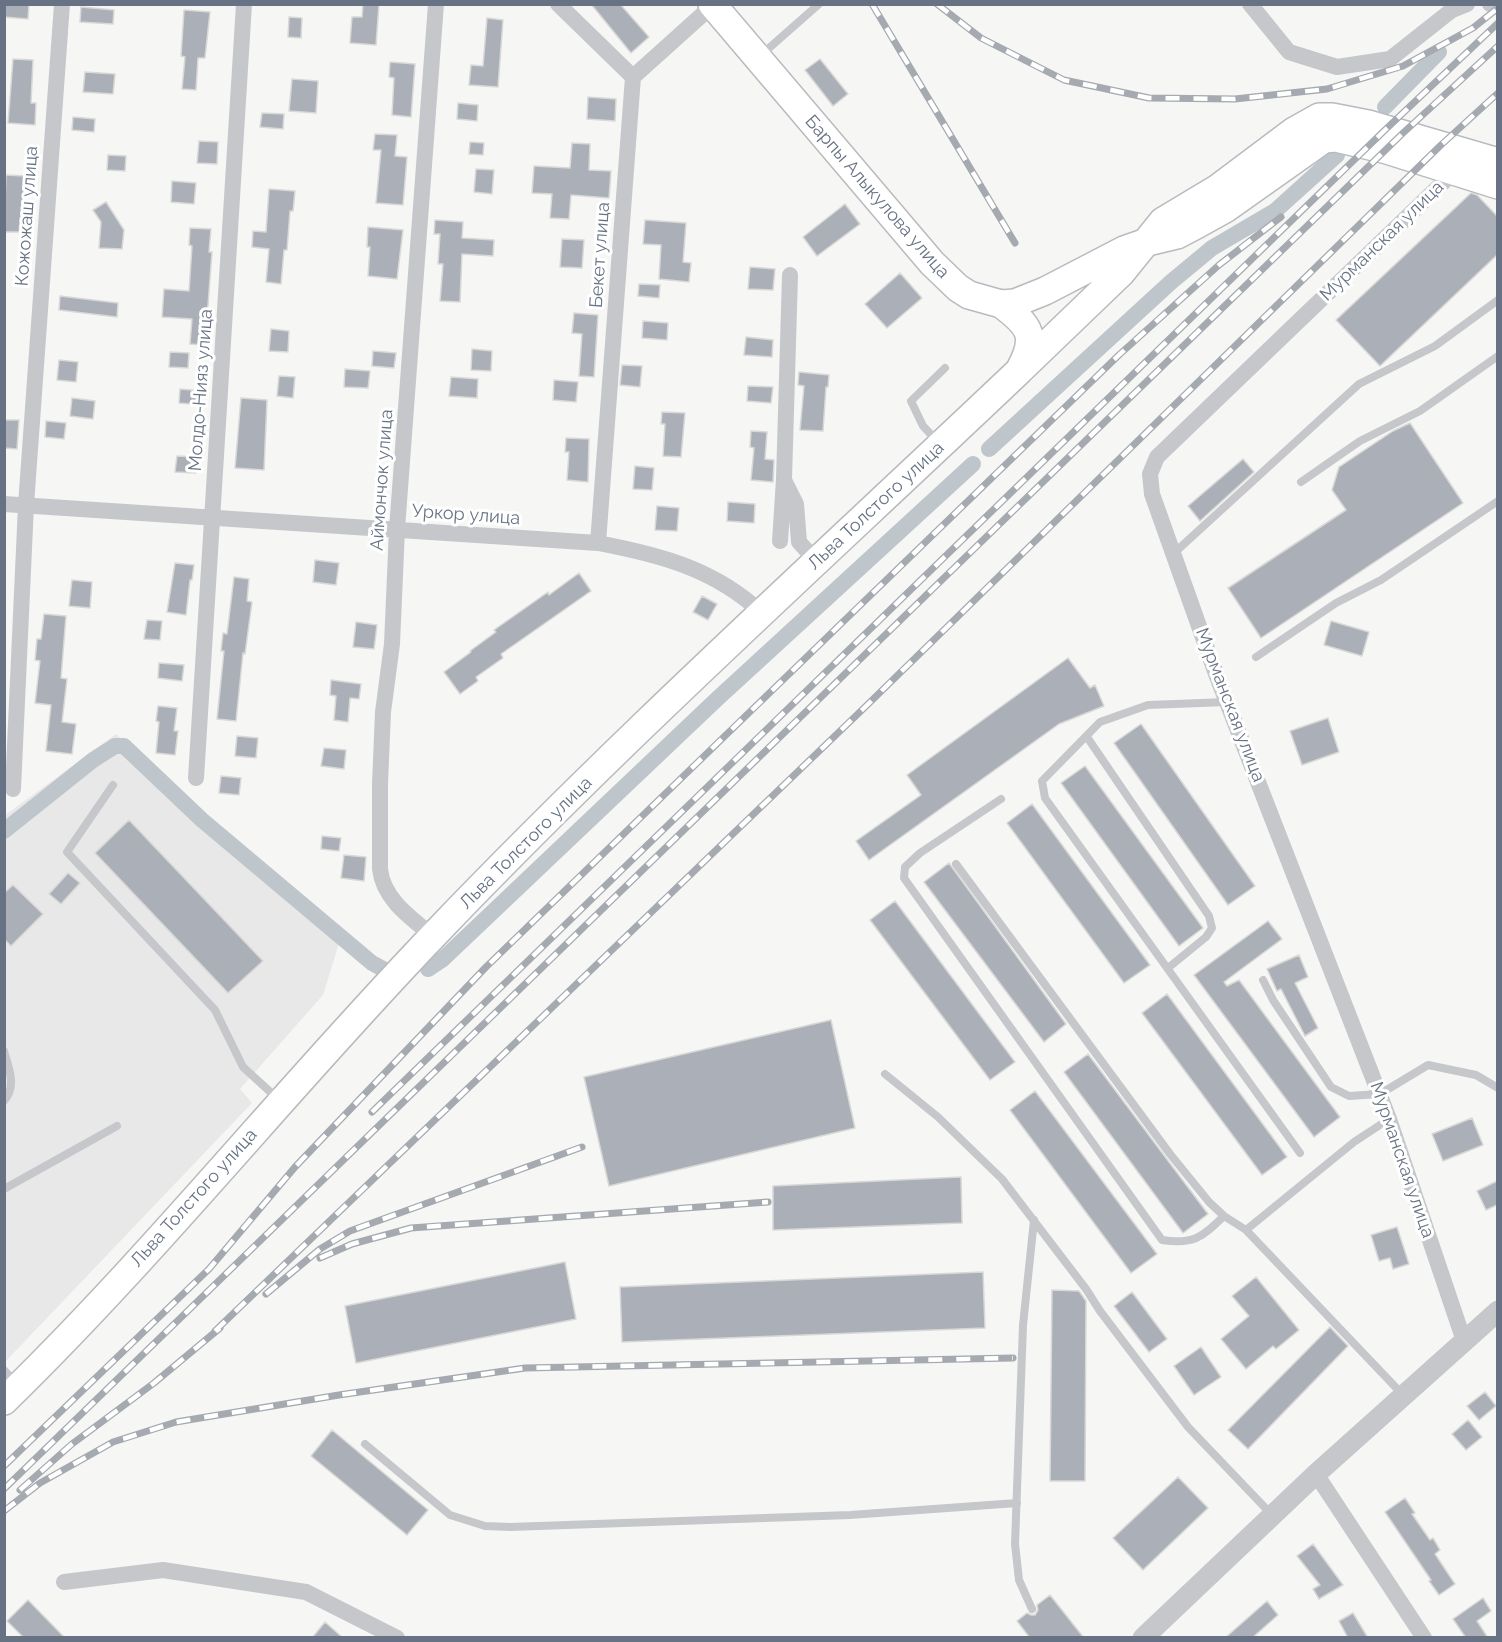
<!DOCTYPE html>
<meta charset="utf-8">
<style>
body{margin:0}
#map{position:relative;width:1502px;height:1642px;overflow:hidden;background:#f6f7f4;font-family:Raleway,sans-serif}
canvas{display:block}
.frame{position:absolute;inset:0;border:6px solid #677384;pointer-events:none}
</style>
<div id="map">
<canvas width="1502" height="1642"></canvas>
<div class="frame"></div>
</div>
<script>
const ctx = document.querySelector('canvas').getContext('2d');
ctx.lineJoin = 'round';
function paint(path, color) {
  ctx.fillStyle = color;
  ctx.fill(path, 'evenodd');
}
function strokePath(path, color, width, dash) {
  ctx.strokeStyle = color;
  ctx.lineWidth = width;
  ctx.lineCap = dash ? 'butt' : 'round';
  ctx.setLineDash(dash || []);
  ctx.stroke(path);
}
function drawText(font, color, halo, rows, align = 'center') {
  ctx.font = font + ' Raleway,sans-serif';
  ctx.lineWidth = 6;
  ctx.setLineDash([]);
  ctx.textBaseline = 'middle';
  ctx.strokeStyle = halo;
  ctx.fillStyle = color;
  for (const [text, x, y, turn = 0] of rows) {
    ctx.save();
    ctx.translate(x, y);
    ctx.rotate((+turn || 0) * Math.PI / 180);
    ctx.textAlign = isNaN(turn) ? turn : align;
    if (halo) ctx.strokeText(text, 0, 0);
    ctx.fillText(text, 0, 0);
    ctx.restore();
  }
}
const built = new Path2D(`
 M 116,734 L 340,940 L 323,995 L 240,1089 L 252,1103 L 5,1362 L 4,816 Z`);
const canal = new Path2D(`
 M 1385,107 L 1439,52
 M 989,449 L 1171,282 L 1212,248 L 1275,211 L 1337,155
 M 4,831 L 93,760 L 115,746 L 124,746 L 202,820 L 372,963 L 385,970
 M 428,969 L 443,959 L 717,699 L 973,464`);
const building = new Path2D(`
 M 5,4 L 29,4 L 28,19 L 4,17 Z
 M 363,4 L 379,4 L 376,45 L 350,43 L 352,17 L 362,17 Z
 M 591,4 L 620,4 L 649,37 L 631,53 Z
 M 81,7 L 114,10 L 113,24 L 80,22 Z
 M 184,10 L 210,12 L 205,58 L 198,58 L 196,90 L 182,89 L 185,57 L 181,56 Z
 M 289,17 L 302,18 L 301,38 L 288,37 Z
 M 487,18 L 503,20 L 498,87 L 469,85 L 471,65 L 483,66 Z
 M 13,59 L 33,60 L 31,103 L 36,103 L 35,125 L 8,123 Z
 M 820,59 L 848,94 L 833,106 L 805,70 Z
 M 390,62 L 415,64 L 411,117 L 392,115 L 394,78 L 389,77 Z
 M 85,72 L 115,74 L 113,94 L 83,92 Z
 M 292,79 L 318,81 L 316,113 L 289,111 Z
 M 588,97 L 616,99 L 615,121 L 587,119 Z
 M 458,103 L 478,105 L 477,121 L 457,119 Z
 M 262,113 L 284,114 L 283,129 L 260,127 Z
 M 73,117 L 95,119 L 94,132 L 72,130 Z
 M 375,134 L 397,135 L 395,156 L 407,157 L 403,205 L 376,203 L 381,150 L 373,150 Z
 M 199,141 L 218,142 L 217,164 L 197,163 Z
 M 470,142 L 484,143 L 483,155 L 469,154 Z
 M 572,143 L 590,144 L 589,170 L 611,171 L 609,198 L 571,195 L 569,219 L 550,218 L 552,194 L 532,193 L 534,166 L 570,168 Z
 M 108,155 L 126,156 L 125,171 L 107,170 Z
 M 476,169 L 494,170 L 492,194 L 474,192 Z
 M 6,175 L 25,176 L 19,232 L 4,232 Z
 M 172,181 L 196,183 L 194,204 L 171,202 Z
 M 269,189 L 295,191 L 293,211 L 290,211 L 287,250 L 284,250 L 281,284 L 266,282 L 269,249 L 252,247 L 253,231 L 266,232 Z
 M 1471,193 L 1477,195 L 1497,216 L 1497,255 L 1380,366 L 1336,320 Z
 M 106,202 L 124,230 L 122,249 L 99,248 L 101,222 L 93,210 Z
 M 845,204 L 860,224 L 817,256 L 803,237 Z
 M 435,220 L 463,222 L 462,238 L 494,240 L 493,256 L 462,254 L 460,302 L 440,301 L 443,264 L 438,264 L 440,234 L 434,234 Z
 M 645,220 L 686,223 L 683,262 L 691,263 L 689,282 L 659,279 L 661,245 L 643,244 Z
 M 368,227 L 403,230 L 397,279 L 368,276 L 370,247 L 367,247 Z
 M 190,228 L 211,229 L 209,252 L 212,252 L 205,345 L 190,344 L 192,319 L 162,317 L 164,289 L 189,291 L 192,246 L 189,245 Z
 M 562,239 L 584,240 L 582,268 L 560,267 Z
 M 750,267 L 775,269 L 773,290 L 748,289 Z
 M 900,273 L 922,298 L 887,328 L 865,304 Z
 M 639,284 L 660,285 L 659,298 L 638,296 Z
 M 60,296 L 118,303 L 117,317 L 59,310 Z
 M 574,313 L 598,315 L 594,377 L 579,376 L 582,334 L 572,333 Z
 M 643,321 L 668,323 L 667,340 L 642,338 Z
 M 271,329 L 289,331 L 288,352 L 269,351 Z
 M 746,337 L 773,340 L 772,357 L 744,355 Z
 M 472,349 L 492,351 L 491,371 L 471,370 Z
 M 373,351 L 396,353 L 394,368 L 372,366 Z
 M 170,352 L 189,353 L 188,368 L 169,367 Z
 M 59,360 L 78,362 L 76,382 L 57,380 Z
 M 622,365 L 642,366 L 640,387 L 620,385 Z
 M 345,369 L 370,371 L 368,388 L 344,387 Z
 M 799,372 L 829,375 L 828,387 L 826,387 L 823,431 L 800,430 L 804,386 L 798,385 Z
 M 279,376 L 295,377 L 293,398 L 277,396 Z
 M 451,377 L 478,379 L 477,398 L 449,396 Z
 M 554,380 L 578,382 L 576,402 L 553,400 Z
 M 748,386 L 773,387 L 771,403 L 747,401 Z
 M 180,389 L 202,391 L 201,405 L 179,403 Z
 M 72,398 L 95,401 L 93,419 L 70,416 Z
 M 241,398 L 267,400 L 264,470 L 235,468 Z
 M 662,412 L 685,413 L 681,457 L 663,456 L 665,424 L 661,424 Z
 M 4,420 L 19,420 L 17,449 L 4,448 Z
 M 46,421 L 66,423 L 64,439 L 45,437 Z
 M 1410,423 L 1463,503 L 1261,638 L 1228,588 L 1346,510 L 1332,490 L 1339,467 L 1393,431 Z
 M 751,431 L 767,432 L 765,459 L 774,460 L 773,482 L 751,480 L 754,448 L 750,447 Z
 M 566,438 L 589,439 L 588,482 L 567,480 L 569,452 L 565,452 Z
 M 177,456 L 198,457 L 196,473 L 175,472 Z
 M 1243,459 L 1254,472 L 1200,521 L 1188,506 Z
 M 635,466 L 654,468 L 652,490 L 633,489 Z
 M 728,502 L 755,504 L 754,523 L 727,521 Z
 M 657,506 L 679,508 L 677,531 L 655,530 Z
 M 315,560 L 339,563 L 336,585 L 313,582 Z
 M 175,563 L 194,565 L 192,580 L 190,580 L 186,615 L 167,612 Z
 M 579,573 L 591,591 L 501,654 L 503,658 L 476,677 L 478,681 L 460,694 L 444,672 L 471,652 L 470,651 L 496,632 L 494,630 L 548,592 L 549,595 Z
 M 234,577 L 249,579 L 247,601 L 252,602 L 245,654 L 243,653 L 236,721 L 217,719 L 224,651 L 221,651 L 223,633 L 227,634 Z
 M 72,580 L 92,582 L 90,608 L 69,606 Z
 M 702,596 L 717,604 L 708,620 L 693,612 Z
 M 44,614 L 66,616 L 61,678 L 67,679 L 62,722 L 76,724 L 72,754 L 46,751 L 51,705 L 35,703 L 40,661 L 35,660 L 37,639 L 41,639 Z
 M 147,620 L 162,621 L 160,640 L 144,639 Z
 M 1331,621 L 1369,632 L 1362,656 L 1324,645 Z
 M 356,622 L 377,625 L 374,649 L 353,647 Z
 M 1068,658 L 1090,688 L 1095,685 L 1104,706 L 1059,724 L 869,860 L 856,841 L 921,795 L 907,775 Z
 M 159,663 L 184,665 L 182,681 L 158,678 Z
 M 331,680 L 361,684 L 359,699 L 350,698 L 348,722 L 334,720 L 336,696 L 330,695 Z
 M 158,706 L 177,708 L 174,731 L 178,731 L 175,755 L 156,753 L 159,722 L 156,721 Z
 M 1328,718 L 1339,752 L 1302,765 L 1290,731 Z
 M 1141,724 L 1255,886 L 1228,905 L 1114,743 Z
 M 237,736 L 258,738 L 256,758 L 235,756 Z
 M 324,748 L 346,750 L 344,769 L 321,766 Z
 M 1085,766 L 1203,928 L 1179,946 L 1061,783 Z
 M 221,776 L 241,778 L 239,795 L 219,793 Z
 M 1032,804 L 1150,965 L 1124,983 L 1007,823 Z
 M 129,820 L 263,961 L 228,993 L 95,853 Z
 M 322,836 L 341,838 L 339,851 L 321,849 Z
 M 344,855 L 366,857 L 364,881 L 341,878 Z
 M 949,863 L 1066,1024 L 1044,1042 L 924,882 Z
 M 68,873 L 80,883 L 61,904 L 49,894 Z
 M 13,885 L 43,914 L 11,946 L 4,939 L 4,893 Z
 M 895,901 L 1015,1062 L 990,1080 L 870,920 Z
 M 1268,921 L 1282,939 L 1224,982 L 1227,986 L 1239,980 L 1340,1117 L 1314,1137 L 1194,975 Z
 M 1299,955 L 1308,977 L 1295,983 L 1318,1028 L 1305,1036 L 1281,989 L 1277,991 L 1267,969 Z
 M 1167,994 L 1287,1157 L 1262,1175 L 1142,1013 Z
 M 831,1020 L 855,1128 L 609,1186 L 584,1077 Z
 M 1088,1054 L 1208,1214 L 1183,1233 L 1064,1072 Z
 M 1035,1091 L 1157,1254 L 1131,1273 L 1010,1110 Z
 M 1472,1118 L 1483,1145 L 1443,1161 L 1432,1134 Z
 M 961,1177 L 962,1223 L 773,1230 L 773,1186 Z
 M 1497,1181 L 1497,1205 L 1486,1210 L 1477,1191 Z
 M 1397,1227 L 1409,1264 L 1393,1269 L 1390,1258 L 1379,1261 L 1371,1235 Z
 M 565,1262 L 576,1319 L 356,1363 L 345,1306 Z
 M 983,1272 L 985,1328 L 622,1342 L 620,1287 Z
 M 1256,1277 L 1299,1330 L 1276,1349 L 1273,1346 L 1246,1369 L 1221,1339 L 1249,1316 L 1232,1296 Z
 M 1052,1290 L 1079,1291 L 1086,1301 L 1085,1481 L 1050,1481 Z
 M 1132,1292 L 1167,1339 L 1149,1352 L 1114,1306 Z
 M 1330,1327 L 1348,1346 L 1248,1449 L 1228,1430 Z
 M 1201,1347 L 1221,1377 L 1194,1395 L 1174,1366 Z
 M 1485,1392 L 1496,1406 L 1479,1420 L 1467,1406 Z
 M 1468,1420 L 1482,1437 L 1466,1450 L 1452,1434 Z
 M 332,1430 L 428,1510 L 407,1535 L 311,1456 Z
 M 1178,1477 L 1208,1508 L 1143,1570 L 1113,1538 Z
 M 1405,1498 L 1415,1513 L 1412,1514 L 1430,1540 L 1433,1538 L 1440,1550 L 1435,1554 L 1455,1584 L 1439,1595 L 1429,1581 L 1431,1580 L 1385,1512 Z
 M 1313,1544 L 1343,1585 L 1319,1599 L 1313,1589 L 1320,1585 L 1297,1556 Z
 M 1050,1595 L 1084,1638 L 1030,1638 L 1017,1621 L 1027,1613 L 1031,1615 L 1035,1615 L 1038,1610 L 1037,1605 Z
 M 1483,1598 L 1491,1611 L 1477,1621 L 1488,1638 L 1466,1638 L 1453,1619 Z
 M 28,1600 L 65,1638 L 24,1638 L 7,1621 Z
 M 1267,1601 L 1278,1615 L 1252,1638 L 1225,1638 Z
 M 1353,1613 L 1368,1638 L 1348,1638 L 1339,1621 Z
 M 325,1622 L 343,1638 L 312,1638 Z`);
const service = new Path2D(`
 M 760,56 L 819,4
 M 939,443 L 923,426 L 911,401 L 945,368
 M 1301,482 L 1360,441 L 1420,411 L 1498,356
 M 1173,554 L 1359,384 L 1435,346 L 1498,300
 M 1256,657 L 1336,603 L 1381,580 L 1498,501
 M 1227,702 L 1148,705 L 1100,722 L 1042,781 L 1045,798 L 1300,1153
 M 1087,737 L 1209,916 L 1212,928 L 1206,937 L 1168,968
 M 113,785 L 67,852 L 215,1010 L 243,1067 L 278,1099
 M 1001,799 L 920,853 L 905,867 L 904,878 L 1162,1240 C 1194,1245 1202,1237 1224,1216
 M 956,864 L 1170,1154 L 1209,1202 L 1224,1216 L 1246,1230 L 1403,1395
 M 1263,980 L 1273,1000 L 1331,1087 L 1349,1096 L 1380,1094 L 1428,1065 L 1476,1075 L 1498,1088
 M 4,1051 C 9,1069 17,1086 4,1101
 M 885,1074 L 938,1117 L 1002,1179 L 1086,1289 L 1100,1311 L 1188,1427 L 1273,1516
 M 4,1189 L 117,1126
 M 1246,1230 L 1354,1142 L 1389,1119
 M 4,1370 L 17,1384
 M 365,1444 L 450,1515 L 485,1526 L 510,1527 L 850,1515 L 1017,1503
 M 1032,1609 L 1019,1580 L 1015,1544 L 1023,1325 L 1034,1220`);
const minor = new Path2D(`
 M 558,4 L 633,77
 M 1250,4 L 1289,52 L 1337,67 L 1390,59 L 1452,10 L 1467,4
 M 1490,4 L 1498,7
 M 1455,171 L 1157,457 L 1150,474 L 1152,494 L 1216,674 L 1389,1119 L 1464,1341
 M 784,480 L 796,504 L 799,542 L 817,562
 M 4,504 L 598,543 C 661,555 715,569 763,614
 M 780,541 L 784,479 L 790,275
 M 598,543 L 633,77 L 713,5
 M 196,778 L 244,4
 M 13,789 L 26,505 L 62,4
 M 433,936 C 411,918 383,899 380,869 L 380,784 L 383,712 L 392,644 L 397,529 L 436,4
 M 1316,1474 L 1424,1638
 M 64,1582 L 163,1570 L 306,1592 L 397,1638`);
const tertiary = new Path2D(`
 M 1143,1638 L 1316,1474 L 1498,1311`);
const primary = new Path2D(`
 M 712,4 L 932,263 L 958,288 L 969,295 L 1001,304 L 1015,303 L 1045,291 L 1124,250 L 1144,243 L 1177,235 L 1198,224 L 1225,209 L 1324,139 L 1336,138 L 1387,150 L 1498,185
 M 1021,369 L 1121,273 L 1163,221 L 1218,188 L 1294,131 L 1319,117 L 1332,117 L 1368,124 L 1498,162
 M 4,1401 C 155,1254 287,1088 433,936 C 620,740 822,558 1019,371 C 1038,337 1031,326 1001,304`);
const rail = new Path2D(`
 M 872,4 L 1015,243
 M 937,4 L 981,38 L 1064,80 L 1149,98 L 1235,99 L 1327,89 L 1403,66 L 1473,28 L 1498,8
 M 372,1112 L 1386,129 L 1498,23
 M 320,1258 L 352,1244 L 411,1228 L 768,1202
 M 266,1294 L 320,1249 L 350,1231 L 582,1147
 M 215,1331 L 863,709 L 1441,145 L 1498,93
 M 4,1466 L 209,1269 L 295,1167 L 486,967 L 1120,354 L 1219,265 L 1281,217
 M 4,1489 L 1403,133 L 1498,46
 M 20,1490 L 72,1444 L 154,1383 L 220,1328
 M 4,1511 L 40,1483 L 113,1442 L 176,1422 L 339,1395 L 525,1368 L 1013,1358`);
const streetNames = [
 ["Барпы Алыкулова улица",877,197,49],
 ["Кожожаш улица",27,216,-86],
 ["Мурманская улица",1382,241,-44],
 ["Бекет улица",600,255,-86],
 ["Молдо-Нияз улица",201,390,-86],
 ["Аймончок улица",382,480,-86],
 ["Льва Толстого улица",876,506,-43],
 ["Уркор улица",466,515,4],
 ["Мурманская улица",1230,705,69],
 ["Льва Толстого улица",526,843,-45],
 ["Мурманская улица",1402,1160,71],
 ["Льва Толстого улица",194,1198,-48]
];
paint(built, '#e7e8e7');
strokePath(canal, '#bec6cb', 16);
paint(building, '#abb0b8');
strokePath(building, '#d8d8d6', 1.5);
strokePath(primary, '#b8babf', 30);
strokePath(service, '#c5c7cb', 8);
strokePath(minor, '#c5c7cb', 16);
strokePath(tertiary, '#c5c7cb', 21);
strokePath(primary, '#fff', 27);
strokePath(rail, '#a5a9b0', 7);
strokePath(rail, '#fff', 4.5, [14]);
drawText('18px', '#677384', '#fff', streetNames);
</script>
